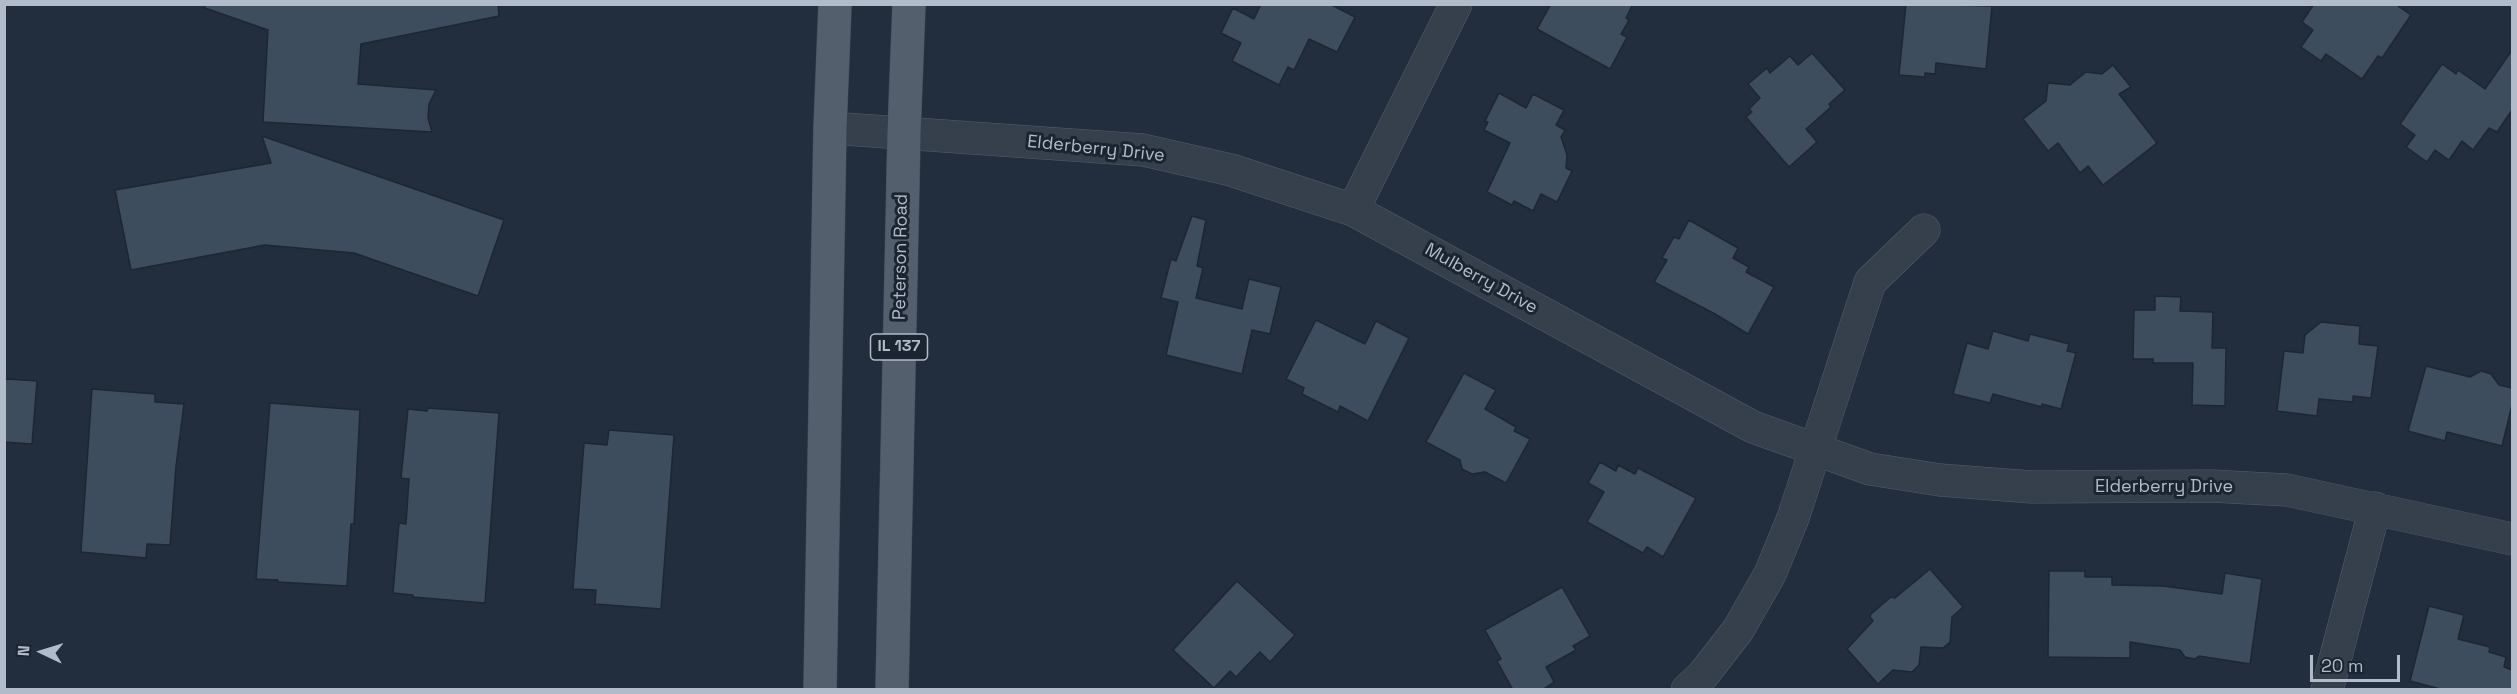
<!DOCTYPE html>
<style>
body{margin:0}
#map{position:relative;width:2517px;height:694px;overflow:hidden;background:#222e3d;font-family:"Space Grotesk",sans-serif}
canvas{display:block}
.frame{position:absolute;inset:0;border:6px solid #b2bbc9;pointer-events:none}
.north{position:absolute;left:12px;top:622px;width:60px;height:60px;-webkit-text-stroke:4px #1b2532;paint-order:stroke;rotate:274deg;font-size:16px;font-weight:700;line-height:24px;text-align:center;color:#b2bbc9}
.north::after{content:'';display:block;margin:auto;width:21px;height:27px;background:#b2bbc9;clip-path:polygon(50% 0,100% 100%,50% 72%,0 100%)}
.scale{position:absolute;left:2310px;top:655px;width:90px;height:27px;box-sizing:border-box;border:3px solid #b2bbc9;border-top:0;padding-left:8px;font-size:18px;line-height:21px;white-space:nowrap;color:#b2bbc9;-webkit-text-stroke:4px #1b2532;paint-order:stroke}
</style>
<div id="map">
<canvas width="2517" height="694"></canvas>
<div class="frame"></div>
<div class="north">N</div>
<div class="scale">20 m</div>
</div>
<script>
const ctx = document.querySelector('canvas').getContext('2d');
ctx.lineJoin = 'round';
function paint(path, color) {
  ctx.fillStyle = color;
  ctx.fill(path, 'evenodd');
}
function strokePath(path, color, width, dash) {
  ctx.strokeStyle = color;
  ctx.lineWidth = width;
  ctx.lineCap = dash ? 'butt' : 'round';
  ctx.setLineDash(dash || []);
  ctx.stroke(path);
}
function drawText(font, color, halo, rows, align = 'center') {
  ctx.font = font + ' "Space Grotesk",sans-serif';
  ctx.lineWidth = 6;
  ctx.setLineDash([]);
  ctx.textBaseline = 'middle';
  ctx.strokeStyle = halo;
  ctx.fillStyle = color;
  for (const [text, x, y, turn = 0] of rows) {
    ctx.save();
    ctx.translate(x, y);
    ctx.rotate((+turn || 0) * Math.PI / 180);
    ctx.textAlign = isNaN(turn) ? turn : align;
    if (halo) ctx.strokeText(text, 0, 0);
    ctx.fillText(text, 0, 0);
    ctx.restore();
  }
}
const building = new Path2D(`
 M 205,4 L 498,4 L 499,16 L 361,44 L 358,84 L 436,90 L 429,104 L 428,118 L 432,132 L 263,122 L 268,30 L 205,8 Z
 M 1261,4 L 1330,4 L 1355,17 L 1337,52 L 1309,39 L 1294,70 L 1288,67 L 1279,85 L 1232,61 L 1241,43 L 1221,33 L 1233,8 L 1254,19 Z
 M 1551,4 L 1633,4 L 1626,18 L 1629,20 L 1621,34 L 1627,37 L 1610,69 L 1537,29 Z
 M 1906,4 L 1992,6 L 1986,69 L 1936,63 L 1935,74 L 1925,73 L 1925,77 L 1899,75 Z
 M 2314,4 L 2395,4 L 2411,15 L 2382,58 L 2378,56 L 2362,79 L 2326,54 L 2321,61 L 2301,47 L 2313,30 L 2302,22 Z
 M 2512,50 L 2512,110 L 2497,132 L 2489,128 L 2473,150 L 2462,141 L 2449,160 L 2435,150 L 2427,162 L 2406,147 L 2415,135 L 2400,124 L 2442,64 L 2456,74 L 2458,70 L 2485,89 Z
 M 1812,53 L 1845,90 L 1829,104 L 1831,107 L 1806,129 L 1817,142 L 1789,167 L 1746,117 L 1752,112 L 1749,109 L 1760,98 L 1748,84 L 1767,68 L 1770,73 L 1790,56 L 1798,65 Z
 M 2113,65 L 2131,87 L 2119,94 L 2157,143 L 2103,185 L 2088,166 L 2080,173 L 2058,143 L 2048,151 L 2023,119 L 2046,101 L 2048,83 L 2070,85 L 2086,72 L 2102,74 Z
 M 1499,93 L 1526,108 L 1533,94 L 1564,110 L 1556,125 L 1565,130 L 1561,137 L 1567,155 L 1566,168 L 1572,171 L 1557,202 L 1541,194 L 1533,211 L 1514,201 L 1512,205 L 1487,192 L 1510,143 L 1484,130 L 1488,122 L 1485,121 Z
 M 262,136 L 504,220 L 478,296 L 354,253 L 265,245 L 131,270 L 115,190 L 271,163 Z
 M 1192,216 L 1206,220 L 1197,266 L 1203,268 L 1196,298 L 1242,309 L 1249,279 L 1281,287 L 1270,334 L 1252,330 L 1242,374 L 1166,355 L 1178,302 L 1161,298 L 1171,259 L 1176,261 Z
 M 1689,220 L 1738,248 L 1733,258 L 1749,267 L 1746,272 L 1774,287 L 1748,334 L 1715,314 L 1654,282 L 1667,260 L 1662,258 L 1674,237 L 1679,239 Z
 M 2155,296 L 2181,297 L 2180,311 L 2213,312 L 2212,348 L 2226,348 L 2225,406 L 2192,405 L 2193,363 L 2153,363 L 2153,359 L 2133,359 L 2134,310 L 2155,310 Z
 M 1316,320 L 1365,344 L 1376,321 L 1409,338 L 1368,421 L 1340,406 L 1338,412 L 1302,394 L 1304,388 L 1286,379 Z
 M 2321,322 L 2360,326 L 2359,344 L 2378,346 L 2371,398 L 2353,396 L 2353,402 L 2319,399 L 2317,416 L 2277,411 L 2284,351 L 2303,353 L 2305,335 Z
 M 1993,331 L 2028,341 L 2030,334 L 2069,344 L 2067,351 L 2076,353 L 2061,409 L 2042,404 L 2042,407 L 1993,394 L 1990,403 L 1953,394 L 1967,343 L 1988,349 Z
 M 2426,366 L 2470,377 L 2481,371 L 2491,374 L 2499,385 L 2512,388 L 2512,405 L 2502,446 L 2447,432 L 2445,441 L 2408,431 Z
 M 1464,373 L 1496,390 L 1485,409 L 1516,427 L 1514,431 L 1530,439 L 1506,483 L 1485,472 L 1472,474 L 1462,469 L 1460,460 L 1426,442 Z
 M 8,379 L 37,381 L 32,444 L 4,442 L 4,380 Z
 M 92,389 L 155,394 L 155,402 L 184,404 L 176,466 L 170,545 L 147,544 L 146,558 L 81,552 Z
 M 270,403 L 360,410 L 354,524 L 351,524 L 347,586 L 278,582 L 278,580 L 256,579 Z
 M 428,408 L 499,413 L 485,603 L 413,597 L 413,595 L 393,593 L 399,523 L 406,524 L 409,479 L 401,478 L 408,409 L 427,411 Z
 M 609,430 L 674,435 L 661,609 L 595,604 L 596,590 L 573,589 L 584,443 L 607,445 Z
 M 1600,462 L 1616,471 L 1618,465 L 1635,474 L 1638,468 L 1696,498 L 1663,557 L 1647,547 L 1643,553 L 1587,522 L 1604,492 L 1588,483 Z
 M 1930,569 L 1963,607 L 1952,617 L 1950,642 L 1943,648 L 1921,647 L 1919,665 L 1912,672 L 1893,670 L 1878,684 L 1847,649 L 1873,621 L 1870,617 L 1871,614 L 1891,597 L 1895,598 Z
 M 2049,571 L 2085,571 L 2085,577 L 2112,577 L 2112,585 L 2163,586 L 2222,594 L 2225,573 L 2262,579 L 2250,664 L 2199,656 L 2195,659 L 2185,657 L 2180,650 L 2130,642 L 2130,658 L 2048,657 Z
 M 1237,581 L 1295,635 L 1270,662 L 1260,652 L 1236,677 L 1230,671 L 1214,688 L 1173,650 Z
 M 1562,587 L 1590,636 L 1573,646 L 1576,650 L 1546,667 L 1554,682 L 1542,690 L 1513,690 L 1497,661 L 1501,659 L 1485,630 Z
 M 2429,606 L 2464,615 L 2458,639 L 2490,647 L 2489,652 L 2506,657 L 2504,667 L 2512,670 L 2512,690 L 2444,690 L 2410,681 Z`);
const minor = new Path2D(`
 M 830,128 L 1143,150 L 1231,170 L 1353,210 L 1753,427 L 1870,469 L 1940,480 L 2032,487 L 2211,486 L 2287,490 L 2512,539
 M 1353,210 L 1456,4
 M 1687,690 L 1703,675 L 1738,630 L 1770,574 L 1793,518 L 1870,282 L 1924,230
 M 2327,690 L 2375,508`);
const primary = new Path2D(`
 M 820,690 L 830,128 L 835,4
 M 892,690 L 904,133 L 909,4`);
const shields = [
 [899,347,57]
];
const shieldNames = [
 ["IL 137",899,347]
];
const streetNames = [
 ["Elderberry Drive",1096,149,6],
 ["Peterson Road",901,257,-89],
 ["Mulberry Drive",1481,279,29],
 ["Elderberry Drive",2164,487]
];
paint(building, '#3e4d5d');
strokePath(building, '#1d2734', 1.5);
strokePath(minor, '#545e6b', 33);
strokePath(primary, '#3f4956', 34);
strokePath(minor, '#36404d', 32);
strokePath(primary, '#545f6e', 33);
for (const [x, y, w] of shields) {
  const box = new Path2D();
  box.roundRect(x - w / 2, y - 13, w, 26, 4.5);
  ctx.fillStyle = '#1b2532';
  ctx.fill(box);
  strokePath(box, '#b2bbc9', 1.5);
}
drawText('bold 16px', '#b2bbc9', null, shieldNames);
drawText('18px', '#b2bbc9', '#1b2532', streetNames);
</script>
